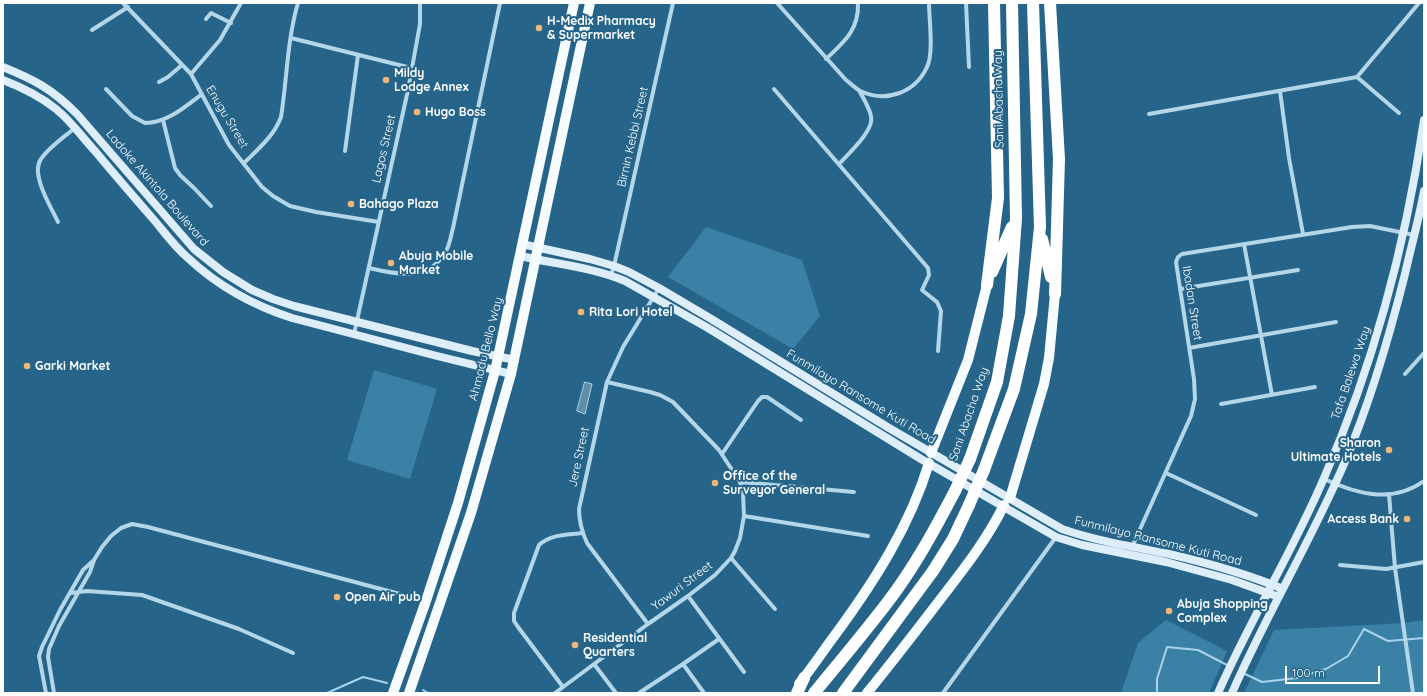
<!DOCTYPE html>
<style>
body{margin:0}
#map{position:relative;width:1427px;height:696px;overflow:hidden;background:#266589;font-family:Quicksand,sans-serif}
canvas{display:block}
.frame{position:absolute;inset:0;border:4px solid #fff;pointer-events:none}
.scale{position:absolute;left:1285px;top:666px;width:95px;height:18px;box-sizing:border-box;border:2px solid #fff;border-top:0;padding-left:5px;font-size:12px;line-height:14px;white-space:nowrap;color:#fff;-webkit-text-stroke:3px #266589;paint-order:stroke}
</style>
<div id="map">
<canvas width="1427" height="696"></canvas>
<div class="frame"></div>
<div class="scale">100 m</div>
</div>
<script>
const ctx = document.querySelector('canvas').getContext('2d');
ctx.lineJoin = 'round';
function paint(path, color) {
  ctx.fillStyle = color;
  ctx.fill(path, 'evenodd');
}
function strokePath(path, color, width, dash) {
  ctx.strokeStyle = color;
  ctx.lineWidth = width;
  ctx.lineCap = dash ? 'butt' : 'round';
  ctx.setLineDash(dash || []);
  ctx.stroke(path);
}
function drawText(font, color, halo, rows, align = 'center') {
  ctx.font = font + ' Quicksand,sans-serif';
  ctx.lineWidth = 4;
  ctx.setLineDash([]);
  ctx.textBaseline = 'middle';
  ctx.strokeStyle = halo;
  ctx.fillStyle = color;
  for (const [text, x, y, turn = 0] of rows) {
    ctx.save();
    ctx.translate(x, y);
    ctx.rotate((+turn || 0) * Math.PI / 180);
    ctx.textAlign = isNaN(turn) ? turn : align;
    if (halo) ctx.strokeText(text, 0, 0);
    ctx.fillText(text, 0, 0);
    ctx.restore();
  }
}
const green = new Path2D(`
 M 706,227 L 802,260 L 820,316 L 793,349 L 668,277 Z
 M 374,370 L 437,389 L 410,479 L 347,460 Z
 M 1166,620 L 1227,651 L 1209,693 L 1121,693 L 1138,643 Z
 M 1424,620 L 1424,693 L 1244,693 L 1274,630 L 1403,623 Z`);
const water = new Path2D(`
 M 585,382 L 592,384 L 585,414 L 577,411 Z`);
const stream = new Path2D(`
 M 1243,673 L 1262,682 L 1297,678 L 1326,669 L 1348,656 L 1364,629 L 1388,641 L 1424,638
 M 423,690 L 428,693
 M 327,693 L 363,677 L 387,683
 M 1157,693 L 1157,679 L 1167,647 L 1198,650 L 1229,666`);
const street = new Path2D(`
 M 123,3 L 191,74 L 229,145 L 262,187 L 273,196 L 290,206 L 316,212 L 379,222
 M 777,3 L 846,80 C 850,83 855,88 860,91 C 886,103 915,93 927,67 C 934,53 929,19 929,3
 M 966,3 L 969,67
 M 206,19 L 211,13 L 231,23
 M 92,30 L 128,7
 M 291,38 L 411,68
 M 826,59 C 844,42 859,30 858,3
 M 191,74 L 220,40 L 241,3
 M 1357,77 L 1419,3
 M 159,82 L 168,77 L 182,65
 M 106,89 L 132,116 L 145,123 C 167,123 185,107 202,94
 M 774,89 L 928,268 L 929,275 L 922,290 L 937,302 L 941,311 L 938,351
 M 1280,91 L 1289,158 L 1303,234
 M 1149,114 L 1357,77 L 1399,113
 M 163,120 L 175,168 L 180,175 L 194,188 L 211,206
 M 345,151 L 358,55
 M 244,163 C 258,149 274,136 281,117 C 287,80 287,40 298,3
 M 839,164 C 848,154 875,130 871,116 C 869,107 863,98 859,90
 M 58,222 C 51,207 30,174 41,159 C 49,147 64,137 75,128
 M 1244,244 L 1272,395
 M 369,268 C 398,275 431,282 447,249 C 450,243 451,235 453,228 L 500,3
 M 611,275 L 614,266 L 673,3
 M 1180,289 L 1298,270
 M 354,334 L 408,90 L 420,24 L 420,3
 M 1189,348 L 1336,322
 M 1405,374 L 1424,353
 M 1221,404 L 1315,387
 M 722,454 L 758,401 L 762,397 L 767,397 L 801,420
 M 1166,473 L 1256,515
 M 1324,479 C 1357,494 1392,504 1424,481
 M 740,482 L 854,492
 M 1389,494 L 1395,568 L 1413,693
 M 744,516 L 868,536
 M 1132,547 L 1191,416 L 1195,399 L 1194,379 L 1176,262 L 1178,257 L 1182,254 L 1352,227 L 1370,226 L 1414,235
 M 731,558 L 775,609
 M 1340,565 L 1386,569 L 1424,562
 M 71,593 L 87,591 L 142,595 L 239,629 L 293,653
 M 688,596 L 744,672
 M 648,624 L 587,543 C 582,532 579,522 579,509 L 607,382 L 623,347 L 659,288
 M 594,664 L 616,693
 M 683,664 L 704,693
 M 563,687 L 518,627 L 514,621 L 514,613 L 539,545 C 551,534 567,535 582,533
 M 46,693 L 39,656 L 42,647 L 60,610 L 83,570 L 93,561
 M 54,693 L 48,657 L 49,649 L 59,626 L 90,572 L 94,560 L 102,547 L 111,536 L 121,528 L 132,524 L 148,527 L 426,601
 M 555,693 L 648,624 L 688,596 L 715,575 L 731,558 L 735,551 L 740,538 L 744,516 L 743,493 L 740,482 L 719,450 L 673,402 L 660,395 L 650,392 L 607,382
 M 639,693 L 683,664 L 719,639
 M 943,693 L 1056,537`);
const secondary = new Path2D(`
 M 3,67 C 35,80 52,89 77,114 L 194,249 L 223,272 L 252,290 L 273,299 L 294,306 L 472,351 L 515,360
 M 3,80 C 21,87 40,96 56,109 C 71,121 82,137 95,151 C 114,174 134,197 154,220 C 165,233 175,247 188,258 C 219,287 252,305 292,318 L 437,356 L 511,374
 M 522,244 L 590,259 L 614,266 L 629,272 L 659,288 L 713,320 L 889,428 L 1062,529 C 1097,541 1133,547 1169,554 C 1208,563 1247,574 1283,589
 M 520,256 C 555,264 592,267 625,281 L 708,328 L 921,459 L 1056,537 L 1082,545 L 1166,562 L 1232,580 L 1279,597
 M 1218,693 C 1250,620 1293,551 1324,478 C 1374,364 1406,243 1424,120
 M 1232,693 C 1266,615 1310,543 1344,464 C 1370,403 1389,338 1405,274 C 1411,247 1419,219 1424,191`);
const primary = new Path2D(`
 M 931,453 L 968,360 L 987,285
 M 1010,498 L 1044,384 L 1049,358 L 1055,294
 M 799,684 C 812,668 823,651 835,635 C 874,582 910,526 929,463
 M 393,693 L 426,601 L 458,503 L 495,371 L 574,3
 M 409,693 L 471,513 L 511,374 L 590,3
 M 867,693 C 894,660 920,626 946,592 C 967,565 989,536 1004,505`);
const highway = new Path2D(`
 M 1050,3 L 1059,159 L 1055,294
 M 1042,239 L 1051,277
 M 992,272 L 1012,227
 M 987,285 L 998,198 L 994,3
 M 970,459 L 997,382 L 1009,316 L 1016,218 L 1012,3
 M 984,470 L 1014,389 L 1031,314 L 1040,227 L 1033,3
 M 797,693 L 804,678
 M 814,693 C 839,663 864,633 887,603 C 914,568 935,529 955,491
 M 843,693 L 933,571 L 953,539 L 969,505`);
const highwayBridge = new Path2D(`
 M 955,491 L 970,459
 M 969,505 L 984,470`);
const markers = [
 [539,28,4,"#f2b678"],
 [386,80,4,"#f2b678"],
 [417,112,4,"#f2b678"],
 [351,204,4,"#f2b678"],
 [391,263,4,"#f2b678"],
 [581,312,4,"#f2b678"],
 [27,366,4,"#f2b678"],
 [1389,450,4,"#f2b678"],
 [715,483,4,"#f2b678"],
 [1407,519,4,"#f2b678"],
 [337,597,4,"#f2b678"],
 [1169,611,4,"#f2b678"],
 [575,645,4,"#f2b678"]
];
const poiNames = [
 ["H-Medix Pharmacy",547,21],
 ["& Supermarket",547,35],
 ["Mildy",394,73],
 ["Lodge Annex",394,87],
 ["Hugo Boss",425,112],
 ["Bahago Plaza",359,204],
 ["Abuja Mobile",399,256],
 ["Market",399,270],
 ["Rita Lori Hotel",589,312],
 ["Garki Market",35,366],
 ["Sharon",1381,443,"right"],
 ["Ultimate Hotels",1381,457,"right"],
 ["Office of the",723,476],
 ["Surveyor General",723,490],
 ["Access Bank",1399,519,"right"],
 ["Open Air pub",345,597],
 ["Abuja Shopping",1177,604],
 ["Complex",1177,618],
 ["Residential",583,638],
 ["Quarters",583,652]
];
const streetNames = [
 ["Sani Abacha Way",999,99,-91],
 ["Enugu Street",227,117,59],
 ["Birnin Kebbi Street",633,137,-77],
 ["Lagos Street",384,149,-77],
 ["Ladoke Akintola Boulevard",157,188,49],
 ["Ibadan Street",1192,303,81],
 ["Ahmadu Bello Way",486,349,-76],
 ["Tafa Balewa Way",1351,373,-71],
 ["Funmilayo Ransome Kuti Road",861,397,31],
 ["Sani Abacha Way",969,414,-71],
 ["Jere Street",579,457,-78],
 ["Funmilayo Ransome Kuti Road",1158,541,14],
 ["Yawuri Street",682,586,-37]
];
paint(green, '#3b80a5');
paint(water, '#638da4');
strokePath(water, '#a7d4ea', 1);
strokePath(stream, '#a7d4ea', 2);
strokePath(street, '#b3d6e9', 4);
strokePath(secondary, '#ddeef8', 8);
strokePath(primary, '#f6fbfe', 10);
strokePath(highway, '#fff', 12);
strokePath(highwayBridge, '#fff', 12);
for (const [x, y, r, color] of markers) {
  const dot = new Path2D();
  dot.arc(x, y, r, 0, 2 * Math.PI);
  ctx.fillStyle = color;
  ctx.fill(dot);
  strokePath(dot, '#266589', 1.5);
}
drawText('bold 12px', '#fff', '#266589', poiNames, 'left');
drawText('12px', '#fff', '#266589', streetNames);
</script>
